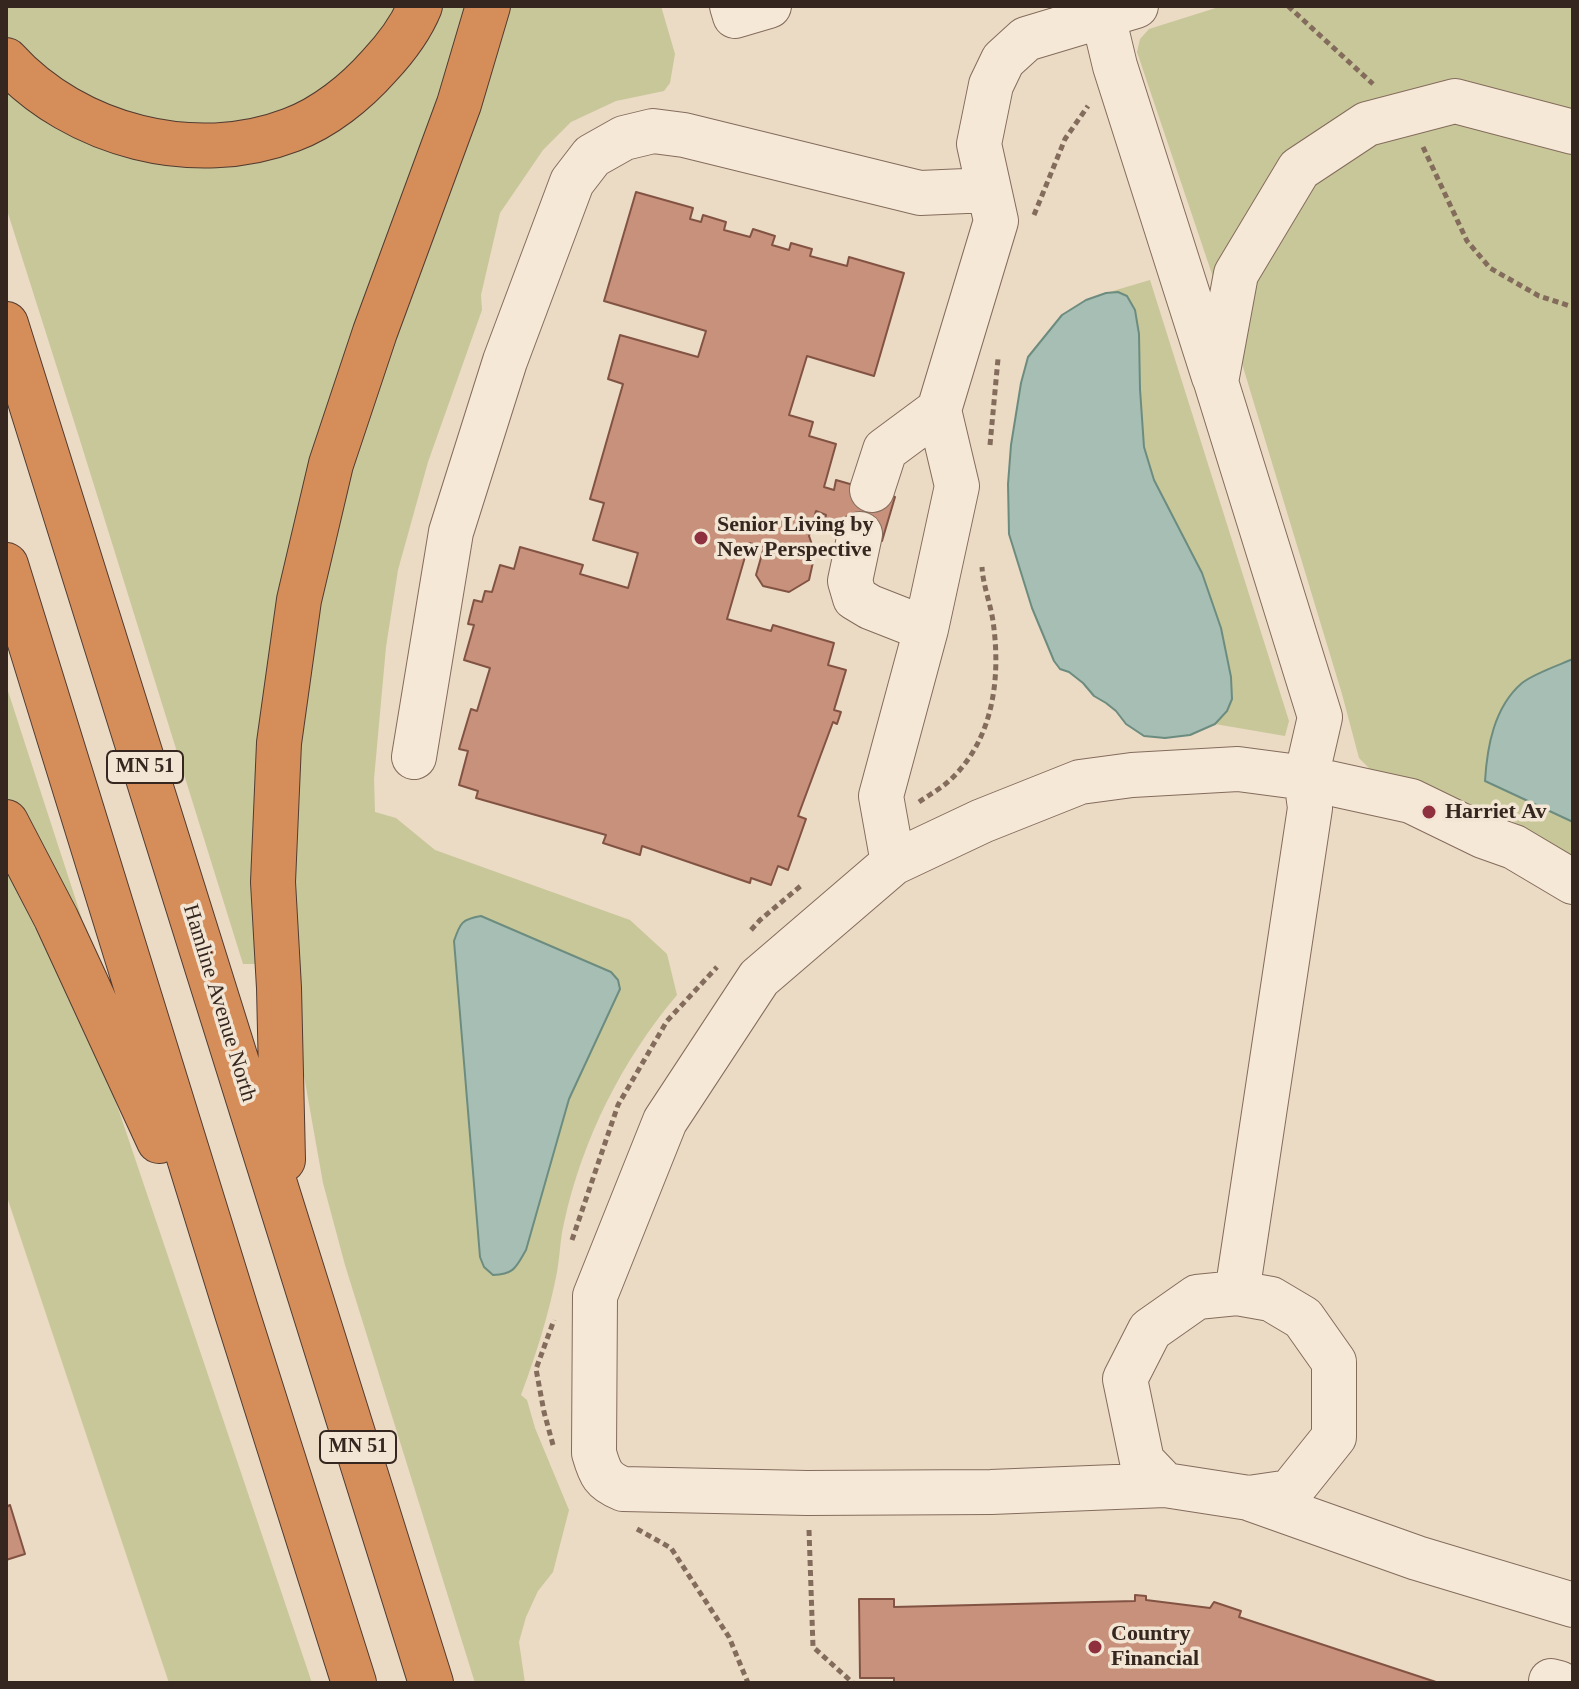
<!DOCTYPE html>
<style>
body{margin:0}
#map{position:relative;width:1579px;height:1689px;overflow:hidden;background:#ebdac4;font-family:"Times New Roman",serif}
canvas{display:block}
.frame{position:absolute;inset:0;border:8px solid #35271f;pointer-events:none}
</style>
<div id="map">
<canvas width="1579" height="1689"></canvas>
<div class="frame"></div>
</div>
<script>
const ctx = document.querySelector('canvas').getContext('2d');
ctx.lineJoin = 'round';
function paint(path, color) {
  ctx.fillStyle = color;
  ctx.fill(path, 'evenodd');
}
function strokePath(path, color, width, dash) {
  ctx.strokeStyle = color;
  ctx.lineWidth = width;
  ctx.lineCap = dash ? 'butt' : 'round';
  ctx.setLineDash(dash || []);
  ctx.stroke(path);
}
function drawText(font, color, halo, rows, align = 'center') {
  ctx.font = font + ' "Times New Roman",serif';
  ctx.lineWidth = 7;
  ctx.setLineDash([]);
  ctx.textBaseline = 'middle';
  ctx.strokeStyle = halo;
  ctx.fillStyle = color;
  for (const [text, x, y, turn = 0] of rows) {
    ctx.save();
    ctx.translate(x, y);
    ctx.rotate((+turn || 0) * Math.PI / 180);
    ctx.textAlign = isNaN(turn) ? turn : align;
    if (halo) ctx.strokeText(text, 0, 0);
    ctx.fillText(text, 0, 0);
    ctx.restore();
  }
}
const green = new Path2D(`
 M 6,6 L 402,6 L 351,71 L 285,113 L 214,130 L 112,115 L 6,40 Z
 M 436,6 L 467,6 L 458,55 L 381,261 L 254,880 L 255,964 L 243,964 L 79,437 L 6,207 L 6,83 L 254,160 Z
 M 504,6 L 661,6 L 675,54 L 670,83 L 664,91 L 616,101 L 571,122 L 543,150 L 500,213 L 481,295 L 482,310 L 428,462 L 398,570 L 386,647 L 374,779 L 375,812 L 396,818 L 435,850 L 630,920 L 667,954 L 677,995 C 622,1060 582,1140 564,1223 C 560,1239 560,1256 557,1272 C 549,1314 536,1355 521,1395 L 527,1400 L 535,1428 L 569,1510 L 553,1572 L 538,1591 L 526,1617 L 519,1642 L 525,1683 L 475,1683 L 345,1265 L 323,1183 L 301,1059 L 290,788 L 335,501 ZM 471,918 L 620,988 L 569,1099 L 526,1250 C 516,1267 515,1275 493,1275 Z
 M 1222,6 L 1573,6 L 1573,659 L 1523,682 L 1485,780 L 1573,822 L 1573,856 L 1502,815 L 1374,773 L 1359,758 L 1342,694 L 1240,357 L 1137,52 L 1140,39 L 1149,29 Z
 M 1150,280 L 1289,721 L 1285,736 L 1215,724 L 1227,711 L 1231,677 L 1221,628 L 1202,573 L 1154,480 L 1144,447 L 1140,389 L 1139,334 L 1118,292 L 1106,293 Z
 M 6,685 L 82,919 L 74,921 L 6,801 Z
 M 6,859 L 82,1007 L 120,1114 L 312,1683 L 169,1683 L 6,1194 Z`);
const water = new Path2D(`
 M 1118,292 L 1127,296 L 1135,310 L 1139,334 L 1140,389 L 1144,447 L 1154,480 L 1202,573 L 1221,628 L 1231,677 L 1232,699 L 1227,711 L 1215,724 L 1190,735 L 1165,738 L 1144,736 L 1126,724 L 1116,711 L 1106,703 L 1094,696 L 1083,683 L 1069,672 L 1060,669 L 1054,661 L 1032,608 L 1009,534 L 1008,484 L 1011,445 L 1021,383 L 1028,357 L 1062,315 L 1086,300 L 1106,293 Z
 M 1573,659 L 1573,822 L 1485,781 C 1487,747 1494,707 1522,683 C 1533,674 1559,665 1573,659 Z
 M 481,916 L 611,972 L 618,980 L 620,989 L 569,1099 L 526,1250 C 516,1267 515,1274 493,1275 L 484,1267 L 480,1257 L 454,941 C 460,923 462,919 481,916 Z`);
const building = new Path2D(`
 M 636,192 L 693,208 L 690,219 L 701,222 L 703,215 L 726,222 L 724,230 L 750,237 L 753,229 L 775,236 L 772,245 L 789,250 L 791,243 L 812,249 L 810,256 L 847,266 L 849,257 L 904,273 L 874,376 L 807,356 L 789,415 L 813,422 L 809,436 L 836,444 L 824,487 L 834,490 L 836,480 L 895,497 L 882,541 L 824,524 L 826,515 L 816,511 L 809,536 L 815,553 L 809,580 L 789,592 L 763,586 L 756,575 L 764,547 L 749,543 L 727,619 L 771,631 L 773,625 L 834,643 L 828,665 L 846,670 L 834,710 L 841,712 L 837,724 L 833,722 L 798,816 L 806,819 L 788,870 L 778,866 L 771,885 L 751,878 L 750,883 L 642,846 L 640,855 L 603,843 L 606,835 L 476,798 L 478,791 L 459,785 L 468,751 L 459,749 L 471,709 L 477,711 L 490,668 L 464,660 L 474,625 L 468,624 L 474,600 L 482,602 L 485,591 L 492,592 L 500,565 L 514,569 L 520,547 L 583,565 L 580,574 L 628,588 L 638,553 L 593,540 L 604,503 L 590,499 L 623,384 L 608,379 L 620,335 L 698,357 L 706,331 L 604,301 Z
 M 10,1505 L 25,1554 L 6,1560 L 6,1507 Z
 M 1135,1595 L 1146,1596 L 1146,1600 L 1210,1608 L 1214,1602 L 1241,1611 L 1239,1617 L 1439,1683 L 894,1683 L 894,1678 L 860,1678 L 859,1599 L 894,1599 L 894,1607 L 1135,1601 Z`);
const path = new Path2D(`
 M 1288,6 L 1373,84
 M 1423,147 L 1467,241 L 1490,268 L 1539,296 L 1573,307
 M 1034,215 L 1065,139 L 1088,106
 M 990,445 L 998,359
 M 919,802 C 929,795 940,789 949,781 C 994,740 1001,677 993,621 C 990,602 983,585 982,567
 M 751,930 L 760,920 L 803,884
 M 572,1240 L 618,1105 L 667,1021 L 717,967
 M 553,1445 L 544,1412 L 536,1369 L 554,1320
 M 637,1529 L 671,1548 L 729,1637 L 748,1683
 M 809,1530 L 813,1647 L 853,1683`);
const minor = new Path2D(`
 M 732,6 L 735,16 L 769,6
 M 1103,16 L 1115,66 L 1214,377
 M 872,490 L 885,450 L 939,410
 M 860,534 L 850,581 L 855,598 L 870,607 L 926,629
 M 414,757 L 451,532 L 505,361 L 572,182 L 592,156 L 624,138 L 653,131 L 684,135 L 920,193 L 989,190
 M 893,863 L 881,796 L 926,629 L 957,486 L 939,410 L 996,221 L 979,144 L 991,85 L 1003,60 L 1026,39 L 1136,6
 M 1237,1293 L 1310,808 L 1306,778 L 1320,717 L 1216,382 L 1236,274 L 1299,169 L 1367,124 L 1455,101 L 1573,132
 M 1237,1293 L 1271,1299 L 1303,1318 L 1334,1362 L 1334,1437 L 1290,1492 L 1249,1498 L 1165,1485 L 1142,1461 L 1125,1379 L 1150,1330 L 1197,1297 Z
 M 1165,1485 L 991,1492 L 807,1493 L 623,1489 C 603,1481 600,1474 594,1453 L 595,1296 L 665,1121 L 759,978 L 893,863 L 982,821 L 1080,782 L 1132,775 L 1238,769 L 1306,778 L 1411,801 L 1483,836 L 1514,847 L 1573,882
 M 1251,1499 L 1417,1558 L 1573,1605
 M 1551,1681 L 1559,1683`);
const highway = new Path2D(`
 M 6,60 C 75,136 195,167 291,130 C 324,118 356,92 379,66 C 395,49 411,28 420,6
 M 6,324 L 431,1683
 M 6,565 L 237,1313 L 354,1683
 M 6,822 L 56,918 L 159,1141
 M 283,1160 L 279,988 L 273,882 L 279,743 L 299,600 L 331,464 L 375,332 L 459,104 L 488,6`);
const markers = [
 [701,538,8,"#8f303e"],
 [1429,812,8,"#8f303e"],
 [1095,1647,8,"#8f303e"]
];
const shields = [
 [145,767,76],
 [358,1447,76]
];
const shieldNames = [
 ["MN 51",145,767],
 ["MN 51",358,1447]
];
const poiNames = [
 ["Senior Living by",717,525],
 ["New Perspective",717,550],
 ["Harriet Av",1445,812],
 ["Country",1111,1634],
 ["Financial",1111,1659]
];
const streetNames = [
 ["Hamline Avenue North",219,1003,73]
];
paint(green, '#c8c799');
paint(water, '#a6beb4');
strokePath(water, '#6d8c80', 2);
paint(building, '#c7917c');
strokePath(building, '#825343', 2);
strokePath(minor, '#846c5c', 46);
strokePath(highway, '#523b30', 46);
strokePath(path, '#846c5c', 5, [6, 4]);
strokePath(minor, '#f6e8d7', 44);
strokePath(highway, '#d58e5a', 44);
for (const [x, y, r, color] of markers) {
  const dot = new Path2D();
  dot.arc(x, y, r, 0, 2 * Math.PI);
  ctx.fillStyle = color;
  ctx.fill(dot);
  strokePath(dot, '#f3e5d3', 3);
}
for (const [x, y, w] of shields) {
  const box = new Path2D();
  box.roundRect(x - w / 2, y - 16, w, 32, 6);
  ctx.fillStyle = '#f3e5d3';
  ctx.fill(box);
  strokePath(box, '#35271f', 2);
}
drawText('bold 20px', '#35271f', null, shieldNames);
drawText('bold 22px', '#35271f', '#f3e5d3', poiNames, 'left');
drawText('22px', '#35271f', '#f3e5d3', streetNames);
</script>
